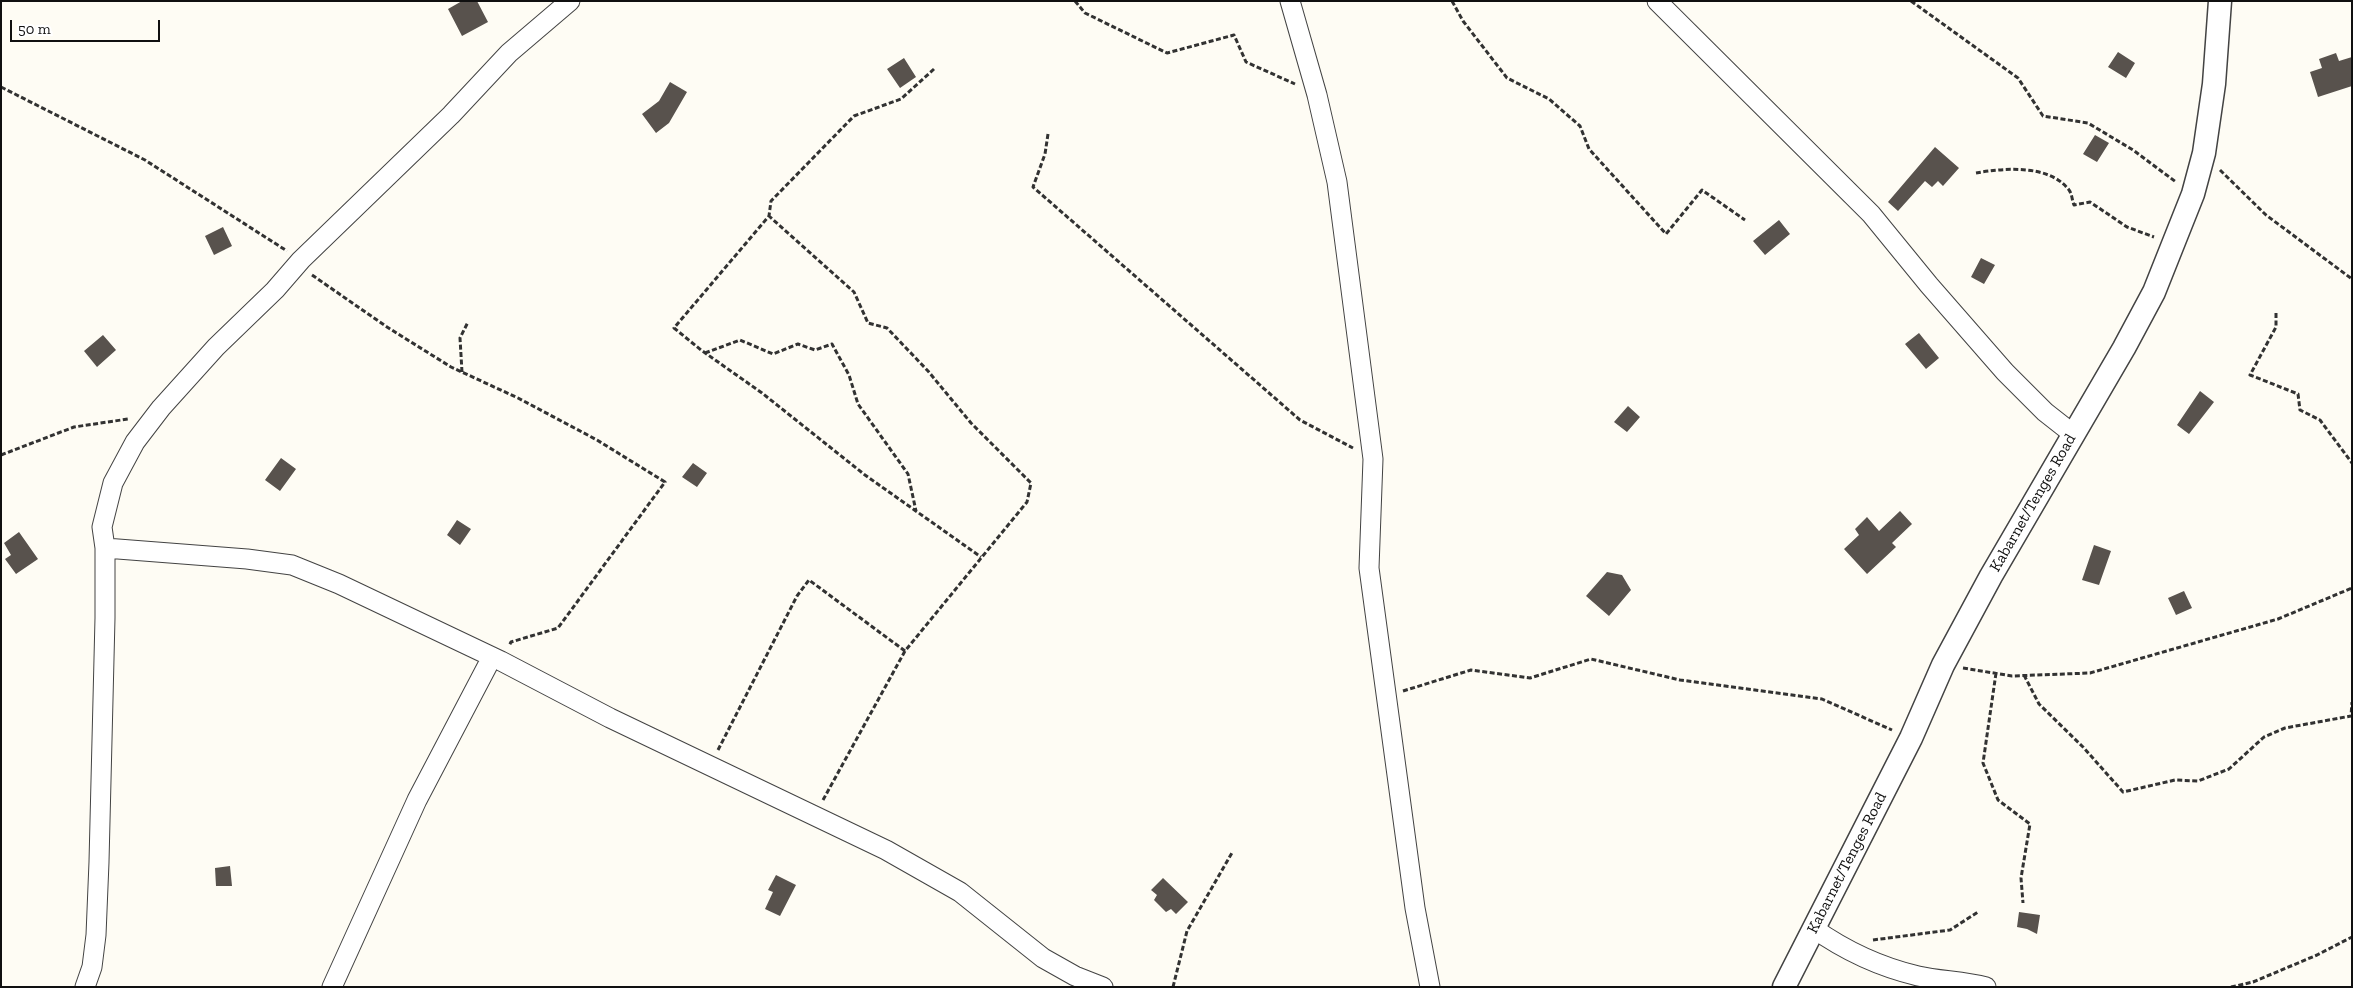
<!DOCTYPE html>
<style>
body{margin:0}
#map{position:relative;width:2353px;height:988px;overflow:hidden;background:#fefcf4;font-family:"Zilla Slab",serif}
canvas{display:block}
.frame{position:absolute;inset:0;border:2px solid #101010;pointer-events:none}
.scale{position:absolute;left:10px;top:20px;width:150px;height:22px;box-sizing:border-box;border:2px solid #101010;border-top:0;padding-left:6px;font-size:15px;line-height:18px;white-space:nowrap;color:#101010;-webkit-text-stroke:4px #fff;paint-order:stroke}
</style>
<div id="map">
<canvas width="2353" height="988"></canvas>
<div class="frame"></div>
<div class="scale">50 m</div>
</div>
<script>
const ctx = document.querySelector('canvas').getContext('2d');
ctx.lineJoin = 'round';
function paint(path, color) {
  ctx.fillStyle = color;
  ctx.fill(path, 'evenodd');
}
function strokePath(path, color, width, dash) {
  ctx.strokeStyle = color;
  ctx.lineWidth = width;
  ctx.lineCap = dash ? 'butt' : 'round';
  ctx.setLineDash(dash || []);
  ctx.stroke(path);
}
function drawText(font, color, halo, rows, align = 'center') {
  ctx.font = font + ' "Zilla Slab",serif';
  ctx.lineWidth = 5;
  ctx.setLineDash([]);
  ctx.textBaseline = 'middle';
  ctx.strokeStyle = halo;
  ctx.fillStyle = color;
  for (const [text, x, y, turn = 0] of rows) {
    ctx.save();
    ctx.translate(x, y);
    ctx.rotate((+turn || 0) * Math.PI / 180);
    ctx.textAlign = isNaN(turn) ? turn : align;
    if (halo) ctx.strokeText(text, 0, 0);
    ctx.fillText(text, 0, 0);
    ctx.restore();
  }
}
const building = new Path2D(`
 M 462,1 L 477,1 L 488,22 L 462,36 L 448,9 Z
 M 2118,52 L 2135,63 L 2126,78 L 2108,67 Z
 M 2336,53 L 2339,61 L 2352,57 L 2352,86 L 2318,97 L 2310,72 L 2322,68 L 2319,59 Z
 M 904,58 L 916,77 L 900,88 L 887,69 Z
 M 670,82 L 687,92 L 669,123 L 656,133 L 642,114 L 659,101 Z
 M 2095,135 L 2109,143 L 2097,162 L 2083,154 Z
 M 1935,147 L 1959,168 L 1943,186 L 1938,181 L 1932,187 L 1925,181 L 1898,211 L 1888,202 Z
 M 1779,220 L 1790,234 L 1765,255 L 1753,241 Z
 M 223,227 L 232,246 L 214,255 L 205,236 Z
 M 1981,258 L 1995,265 L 1984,284 L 1971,277 Z
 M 1919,333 L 1939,358 L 1926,369 L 1905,344 Z
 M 103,335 L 116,350 L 97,367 L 84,351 Z
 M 2200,391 L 2214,402 L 2189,434 L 2177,425 Z
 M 1628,406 L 1640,417 L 1627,432 L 1614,422 Z
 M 281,458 L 296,469 L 280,491 L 265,480 Z
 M 693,463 L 707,473 L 697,487 L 682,477 Z
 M 1900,511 L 1912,524 L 1892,543 L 1896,547 L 1867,574 L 1844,549 L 1859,535 L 1855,529 L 1867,517 L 1879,531 Z
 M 457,520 L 471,529 L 460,545 L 447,535 Z
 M 19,532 L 38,559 L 16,574 L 5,559 L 11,555 L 4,543 Z
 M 2094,545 L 2111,551 L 2099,585 L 2082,580 Z
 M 1607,572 L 1622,575 L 1631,590 L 1609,616 L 1586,596 Z
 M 2184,591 L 2192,608 L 2176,615 L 2168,598 Z
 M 230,866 L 232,886 L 216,886 L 215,868 Z
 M 776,875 L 796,885 L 780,916 L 765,909 L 773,892 L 768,890 Z
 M 1163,878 L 1188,902 L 1176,914 L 1171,909 L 1166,912 L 1154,900 L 1157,895 L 1151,890 Z
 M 2019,912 L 2040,915 L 2037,934 L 2027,929 L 2017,927 Z`);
const path = new Path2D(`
 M 1075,1 L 1085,13 L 1167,53 L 1234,35 L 1246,62 L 1295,84
 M 1452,1 L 1463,21 L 1507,78 L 1549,99 L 1580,126 L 1589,149 L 1666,234 L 1702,190 L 1745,220
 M 1911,1 L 2018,78 L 2043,116 L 2088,123 L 2133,150 L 2176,182
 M 934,69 L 901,99 L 854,116 L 771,201 L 769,216 L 674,328 L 701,350 L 762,393 L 865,475 L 981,557
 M 1,87 L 145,160 L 287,251
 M 1048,134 L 1045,154 L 1033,187 L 1300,420 L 1353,448
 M 2220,170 L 2266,215 L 2352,279
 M 1976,173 C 2004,168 2049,164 2069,190 C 2072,194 2072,200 2074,205 L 2090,202 L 2127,227 L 2154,237
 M 312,275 L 387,327 L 451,367 L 518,398 L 597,440 L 665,482 L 558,628 L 511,642 L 509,646
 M 2276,313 L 2276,327 L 2250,375 L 2298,394 L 2300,410 L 2320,420 L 2352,463
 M 705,353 L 740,340 L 773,354 L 798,344 L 815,350 L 832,344 L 849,375 L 858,404 L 908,474 L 916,511
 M 462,372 L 460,338 L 468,322
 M 1,455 L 74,427 L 128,419
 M 1963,668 L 2012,676 L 2090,673 L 2278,619 L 2352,588
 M 1996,673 L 1983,763 L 1998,800 L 2030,824 L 2021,878 L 2023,903
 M 2024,675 L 2039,704 L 2083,747 L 2123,792 L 2175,780 L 2198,781 L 2229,769 L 2264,737 L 2285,728 L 2351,716 L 2352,702
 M 1403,691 L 1471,670 L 1530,678 L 1591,659 L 1680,680 L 1822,699 L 1892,730
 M 718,750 L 797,596 L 809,580 L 905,651 L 1027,502 L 1031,483 L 971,423 L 928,371 L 887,328 L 868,323 L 854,292 L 769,216
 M 823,800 L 905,651
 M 1873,940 L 1950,930 L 1978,912
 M 1173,987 L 1187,931 L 1233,851
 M 2231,987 L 2253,982 L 2317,955 L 2352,937`);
const minor = new Path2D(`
 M 1290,1 L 1317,95 L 1337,182 L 1373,459 L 1369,568 L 1415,908 L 1430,987
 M 1657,1 L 1871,214 L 1929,285 L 2005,372 L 2045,412 L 2073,434
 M 105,548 L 247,559 L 292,565 L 339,584 L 501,661 L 610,718 L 886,850 L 960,892 L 1043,958 L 1075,976 L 1103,987
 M 1813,928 C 1844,950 1880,967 1918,976 C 1940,981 1964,981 1986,987
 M 85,987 L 92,967 L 96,935 L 99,862 L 105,618 L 105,548 L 102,527 L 113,483 L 135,442 L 161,408 L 216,347 L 275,290 L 301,260 L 451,115 L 509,53 L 570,1
 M 332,987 L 417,800 L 492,657`);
const tertiary = new Path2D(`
 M 1784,987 L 1911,738 L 1943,665 L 1991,576 L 2124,348 L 2154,292 L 2193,194 L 2204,153 L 2214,84 L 2220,1`);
const streetNames = [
 ["Kabarnet/Tenges Road",2033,503,-60],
 ["Kabarnet/Tenges Road",1847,863,-63]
];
paint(building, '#58524d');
strokePath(minor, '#434343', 21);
strokePath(tertiary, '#434343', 25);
strokePath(path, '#323232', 3, [5, 2.5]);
strokePath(minor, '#fff', 19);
strokePath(tertiary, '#fff', 22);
drawText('16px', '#101010', '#fff', streetNames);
</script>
